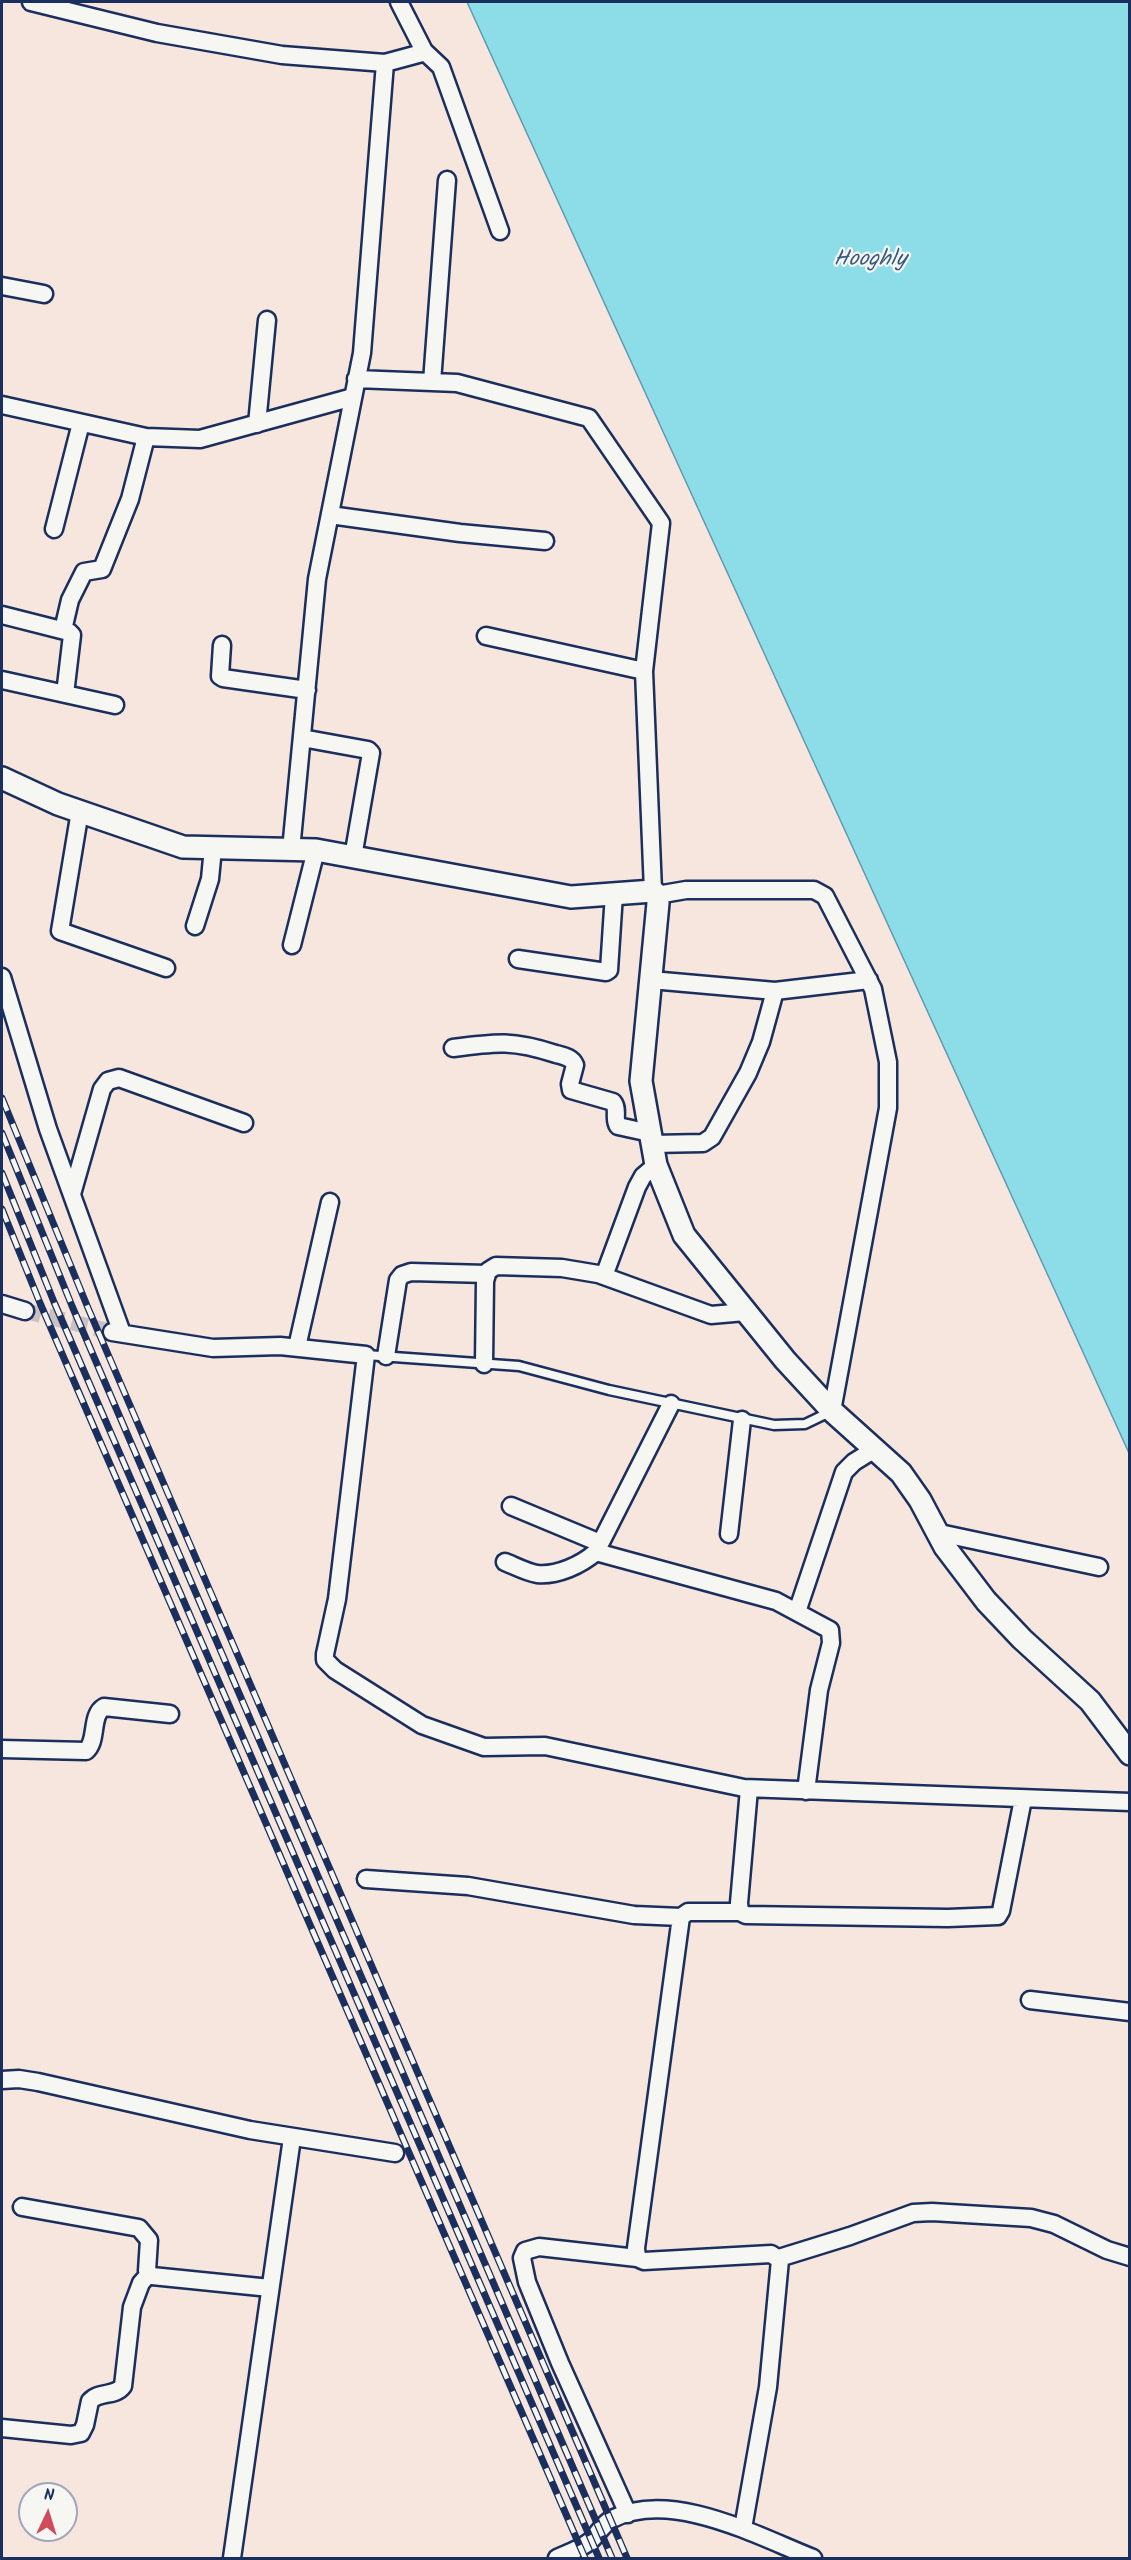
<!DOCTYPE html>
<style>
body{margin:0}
#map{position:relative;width:1131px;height:2560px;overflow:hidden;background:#f7e6dd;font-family:Kalam,sans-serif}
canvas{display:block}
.frame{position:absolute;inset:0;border:3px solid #1b2f5e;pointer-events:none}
.north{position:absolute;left:18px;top:2482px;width:60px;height:60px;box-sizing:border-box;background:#f6f6f2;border:2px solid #9ea6b7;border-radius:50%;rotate:4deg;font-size:16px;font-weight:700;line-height:24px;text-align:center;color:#1b2f5e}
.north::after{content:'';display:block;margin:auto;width:21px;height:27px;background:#d1495b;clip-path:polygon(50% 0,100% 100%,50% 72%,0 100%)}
</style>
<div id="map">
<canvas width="1131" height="2560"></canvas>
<div class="frame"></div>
<div class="north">N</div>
</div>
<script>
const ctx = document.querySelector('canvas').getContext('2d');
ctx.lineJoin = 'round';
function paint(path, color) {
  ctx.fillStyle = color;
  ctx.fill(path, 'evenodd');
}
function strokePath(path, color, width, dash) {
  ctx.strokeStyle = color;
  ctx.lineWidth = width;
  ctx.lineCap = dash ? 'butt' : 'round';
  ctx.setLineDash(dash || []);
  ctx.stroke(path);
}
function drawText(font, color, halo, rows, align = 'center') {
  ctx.font = font + ' Kalam,sans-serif';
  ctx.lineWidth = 4.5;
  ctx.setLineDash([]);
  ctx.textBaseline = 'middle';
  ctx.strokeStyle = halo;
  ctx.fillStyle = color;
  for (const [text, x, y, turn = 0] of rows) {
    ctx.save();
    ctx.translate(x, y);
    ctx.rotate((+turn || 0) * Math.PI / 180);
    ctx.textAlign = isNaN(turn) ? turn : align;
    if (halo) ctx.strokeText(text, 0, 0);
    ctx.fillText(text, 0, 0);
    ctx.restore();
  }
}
const water = new Path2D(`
 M 467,2 L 1129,2 L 1129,1453 Z`);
const minorTunnel = new Path2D(`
 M 25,1311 L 112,1332`);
const service = new Path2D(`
 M 366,1355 L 519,1366 L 609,1390 L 774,1425 L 805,1424 L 832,1411`);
const minor = new Path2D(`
 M 31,2 L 157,33 L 282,55 L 385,63 L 422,53 L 424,51 L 399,2
 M 424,51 L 441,67 L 500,231
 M 2,286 L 44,294
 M 356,379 L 457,383 L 589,418 L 661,523 L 644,671 L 653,891
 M 432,382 L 447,180
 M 2,405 L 146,437 L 200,439 L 353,397
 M 257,424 L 267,320
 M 330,515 L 460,533 L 545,541
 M 54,529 L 81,423
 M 2,615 L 69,632 L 72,635 L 65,694
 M 63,630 L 70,600 L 84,572 L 102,569 L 130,499 L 146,437
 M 486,636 L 644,671
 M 222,645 L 220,676 L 223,678 L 307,690
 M 2,680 L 115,705
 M 302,738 L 368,750 L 371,753 L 353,857
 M 80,811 L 60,931 L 166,968
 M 291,850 L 317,579 L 362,353 L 385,63
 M 657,895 L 686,890 L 814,890 L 825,896 L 873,989 L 888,1062 L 888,1108 L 832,1411
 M 195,926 L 210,879 L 213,848
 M 292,945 L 316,850
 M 518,959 L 606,972 L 609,970 L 614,894
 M 2,977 L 48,1129 L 122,1333
 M 651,980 L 775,991 L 869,980
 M 453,1048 C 497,1042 513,1040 556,1054 C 563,1056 572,1057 575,1065 L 570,1084 L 571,1090 L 613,1102 C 619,1109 613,1119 618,1126 L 650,1133
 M 652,1144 L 703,1143 L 712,1137 L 748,1073 L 761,1042 L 775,991
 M 72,1194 L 102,1089 L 108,1081 L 119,1078 L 244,1123
 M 604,1276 L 637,1187 L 643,1176 L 656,1165
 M 2,1304 L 25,1311
 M 112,1332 L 213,1348 L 280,1346 L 366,1355 L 337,1599 L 325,1654 L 325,1660 L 335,1670 L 422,1725 L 484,1747 L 545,1746 L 744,1788 L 1130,1802
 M 297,1347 L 330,1202
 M 386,1356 L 398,1280 L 402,1275 L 411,1272 L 487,1274
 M 484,1364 L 485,1281 L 488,1271 L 496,1266 L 562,1268 L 598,1274 L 711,1315 L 745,1312
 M 511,1506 L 600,1543
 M 935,1532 L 1099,1567
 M 729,1534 L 742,1420
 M 596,1552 L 776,1601 L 830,1630 L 831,1643 L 819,1690 L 806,1791
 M 505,1562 C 515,1566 526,1572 537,1574 C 557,1576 581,1565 596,1552 L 671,1404
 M 797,1612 L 844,1472 L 854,1462 L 875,1449
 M 2,1749 L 86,1751 C 98,1741 90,1715 104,1707 L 170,1714
 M 749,1789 L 739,1903 L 740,1912 L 746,1915 L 948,1918 L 998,1916 L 1001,1911 L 1023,1799
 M 366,1879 L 468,1886 L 634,1915 L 681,1917
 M 740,1912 L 688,1912 L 681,1917 L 636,2248 L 637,2258 L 644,2261 L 771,2254 L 780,2260 L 768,2387 L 743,2528
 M 1030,2000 L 1130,2012
 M 2,2080 L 19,2079 L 38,2082 L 250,2130 L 395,2153
 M 22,2207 L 139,2228 L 149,2240 L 147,2271 L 152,2276 L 270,2288
 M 779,2258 L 850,2236 L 913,2213 L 932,2212 L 1031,2218 L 1054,2224 L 1107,2250 L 1130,2257
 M 2,2428 L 71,2435 L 81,2433 L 85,2425 L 90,2401 C 99,2391 115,2397 123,2386 L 132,2307 L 141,2283 L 149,2274
 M 628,2514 L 560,2363 L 527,2282 L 522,2258 L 525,2251 L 539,2247 L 637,2258
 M 232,2558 L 292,2138
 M 557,2558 C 568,2553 580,2549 589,2542 C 597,2536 602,2524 612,2519 C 672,2489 757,2536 813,2558`);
const tertiary = new Path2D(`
 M 2,778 L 58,804 L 183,847 L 316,850 L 571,897 L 653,891 L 657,895 L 658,903 L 641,1081 L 656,1165 L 684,1235 L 785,1360 L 832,1411 L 901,1473 L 920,1500 L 945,1547 L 986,1601 L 1022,1639 L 1090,1701 L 1130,1754`);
const rail = new Path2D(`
 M 2,1098 L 88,1308 L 627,2558
 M 2,1133 L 72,1306 L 612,2558
 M 2,1173 L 54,1302 L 599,2558
 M 2,1209 L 40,1303 L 585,2558`);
const waterNames = [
 ["Hooghly",870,261]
];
paint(water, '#8ddde9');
strokePath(water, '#5f97b1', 1.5);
strokePath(minorTunnel, '#cbc1c4', 16, [16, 8]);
strokePath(service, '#1b2f5e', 13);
strokePath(minor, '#1b2f5e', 21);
strokePath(tertiary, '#1b2f5e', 26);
strokePath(service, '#f6f6f2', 8);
strokePath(minor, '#f6f6f2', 16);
strokePath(tertiary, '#f6f6f2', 21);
strokePath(rail, '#1b2f5e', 7);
strokePath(rail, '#f6f6f2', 4.5, [14]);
drawText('italic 22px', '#385a81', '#f6f6f2', waterNames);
</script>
